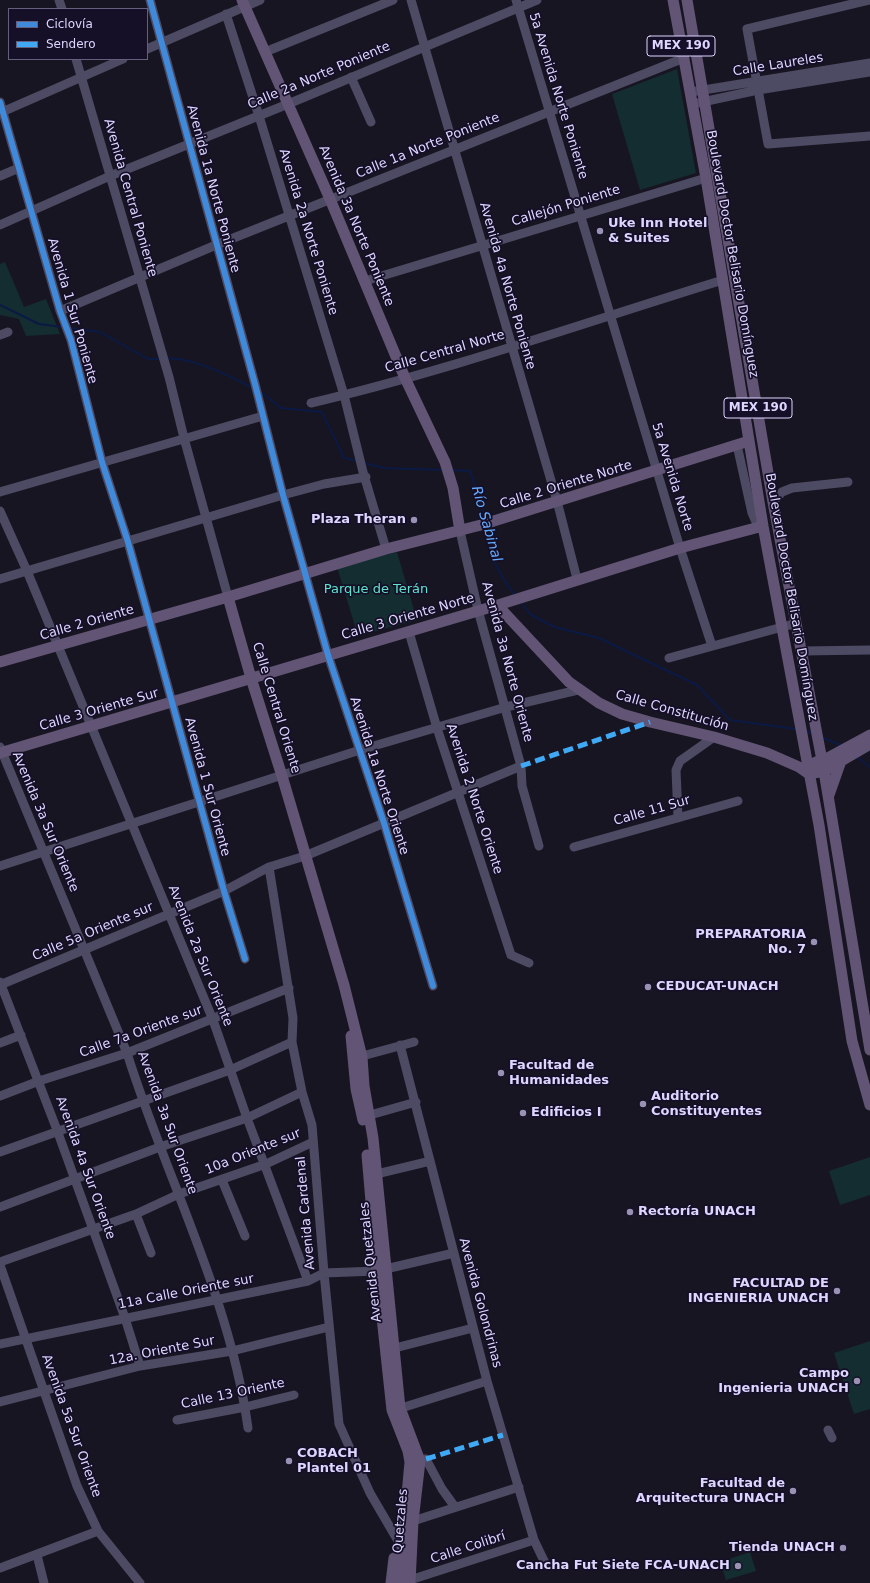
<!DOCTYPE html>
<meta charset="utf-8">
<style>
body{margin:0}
#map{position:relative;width:870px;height:1583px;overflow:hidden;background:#181522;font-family:"DejaVu Sans",sans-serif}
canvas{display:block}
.legend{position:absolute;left:8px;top:8px;width:140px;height:52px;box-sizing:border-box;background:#150f28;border:1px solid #655f7e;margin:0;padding:5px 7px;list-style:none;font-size:12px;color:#ded6ff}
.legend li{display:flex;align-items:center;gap:8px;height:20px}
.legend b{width:20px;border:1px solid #655f7e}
</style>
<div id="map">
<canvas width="870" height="1583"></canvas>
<ul class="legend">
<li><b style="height:5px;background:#408adc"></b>Ciclovía</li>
<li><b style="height:5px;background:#3fa9f5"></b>Sendero</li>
</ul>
</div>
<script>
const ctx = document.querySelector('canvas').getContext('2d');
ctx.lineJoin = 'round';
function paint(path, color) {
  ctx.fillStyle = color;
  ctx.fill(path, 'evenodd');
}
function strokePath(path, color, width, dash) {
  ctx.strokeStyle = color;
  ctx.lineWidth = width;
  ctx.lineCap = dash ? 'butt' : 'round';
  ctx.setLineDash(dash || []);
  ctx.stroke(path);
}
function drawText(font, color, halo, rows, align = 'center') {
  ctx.font = font + ' "DejaVu Sans",sans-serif';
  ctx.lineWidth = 3.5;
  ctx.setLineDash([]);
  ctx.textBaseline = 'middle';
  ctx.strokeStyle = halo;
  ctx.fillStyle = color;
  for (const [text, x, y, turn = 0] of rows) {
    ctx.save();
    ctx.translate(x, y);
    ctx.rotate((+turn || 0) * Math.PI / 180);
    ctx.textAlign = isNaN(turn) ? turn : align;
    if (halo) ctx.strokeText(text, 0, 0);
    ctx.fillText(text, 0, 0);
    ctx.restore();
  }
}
const green = new Path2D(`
 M 677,69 L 696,173 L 640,190 L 612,94 Z
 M 5,262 L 24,307 L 46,299 L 60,334 L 26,336 L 19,319 L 0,315 L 0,264 Z
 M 397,552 L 417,620 L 358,636 L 337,567 Z
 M 870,1157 L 870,1195 L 840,1205 L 829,1171 Z
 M 870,1341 L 870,1409 L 854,1414 L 834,1353 Z
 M 750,1552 L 756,1571 L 726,1580 L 720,1562 Z`);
const stream = new Path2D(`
 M 0,305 L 39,324 L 62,327
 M 69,328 L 100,332 L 148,359 L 161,359
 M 165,358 C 192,357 230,376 253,388
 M 261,392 L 281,408 L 322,412 L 344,458 L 357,461
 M 363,463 L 384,468 L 444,470
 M 451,470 L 470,471 L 486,520
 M 488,526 C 491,535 489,543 491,551 C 495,568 505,582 515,595
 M 520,601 L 530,614 L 554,627 L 599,638 L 697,685 L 730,720 L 796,729
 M 805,731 L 814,734
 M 821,737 L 843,746
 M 856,756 L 870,767`);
const minor = new Path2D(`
 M 59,0 L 62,9
 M 150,0 L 255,384 L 283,495 L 328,655 L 384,823 L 433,986
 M 411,0 L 557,501 L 577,579
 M 516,0 L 680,548 L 712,646
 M 869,0 L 747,29 L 768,144 L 870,136
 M 226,14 L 259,116 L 344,395 L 363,472 L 386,549
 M 147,49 L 260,0
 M 265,52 L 393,0
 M 76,59 L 169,377 L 184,438 L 228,597
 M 351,77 L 371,122
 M 691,92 L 870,63
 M 0,102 L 60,311 L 71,340 L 102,462 L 128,542 L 224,891 L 245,959
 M 693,104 L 758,90 L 870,72
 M 0,113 L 123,59
 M 0,176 L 19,168
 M 0,225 L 110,176 L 288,104 L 537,0
 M 365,281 L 706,178
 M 60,311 L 216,245 L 684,58
 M 0,335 L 8,332
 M 311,403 C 451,370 586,322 723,280
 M 737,445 L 752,513 L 756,522 L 763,526
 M 0,492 L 263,416
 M 773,502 L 782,492 L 792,488 L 848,482
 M 0,511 L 27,571 L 213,1020 L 247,1118 L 308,1281
 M 460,531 L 478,610 L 521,766 L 522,786 L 539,846
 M 0,579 L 283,495 L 324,484 L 366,477
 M 409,632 L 437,728 L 511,955 L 529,963
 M 802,651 L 870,650
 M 669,658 L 797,623
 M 0,747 L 127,1053 C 166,1178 230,1297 248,1428
 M 678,818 L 676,770 L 680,761 L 714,737
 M 574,847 L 738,801
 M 0,866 L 360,750 L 506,707 L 578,690
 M 269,867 L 293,1018 L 292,1042 L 302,1092 L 312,1125 L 324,1273 L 339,1424 L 370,1493 L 401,1546
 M 0,982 L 57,1130 L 125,1318 L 140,1366
 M 0,985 L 224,891 L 269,867 L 305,856 L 521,766
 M 0,1043 L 21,1035
 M 400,1045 L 487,1381 L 534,1540 L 546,1565
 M 355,1058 L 414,1042
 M 0,1096 L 39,1081 L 127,1053 L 289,988
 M 363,1117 L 416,1102
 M 0,1152 L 230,1070 L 292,1042
 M 376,1174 L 430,1161
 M 222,1180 L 245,1236
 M 0,1207 L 160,1147 L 247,1118 L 302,1092
 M 136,1214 L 151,1253
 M 0,1262 L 136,1214 L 179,1194 L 266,1164 L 313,1142
 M 0,1265 L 77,1486 L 98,1531 L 140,1583
 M 0,1344 L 308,1281 L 324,1273 L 377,1271 L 454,1253
 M 387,1350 L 473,1328
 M 0,1402 L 140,1366 L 232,1351 L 329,1327
 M 395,1410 L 487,1381
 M 177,1420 L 245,1407 L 294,1395
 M 828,1430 L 832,1438
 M 413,1462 L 426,1459 L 442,1489 L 455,1507
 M 413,1521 L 519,1487
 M 37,1555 L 44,1583
 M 0,1568 L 98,1531
 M 410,1580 L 534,1540`);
const major = new Path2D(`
 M 242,0 L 330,199 L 405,378 L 445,462 L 453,488 L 460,531
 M 673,0 L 706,178 L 763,526 L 819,825 L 852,1041 L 870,1105
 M 687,0 L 773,502 L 824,771 L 870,1050
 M 228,597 L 251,678 L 282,776 L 344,985 L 362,1057 L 364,1086 L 373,1138 L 400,1408 L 420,1461 L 413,1521 L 410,1583
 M 500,608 L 569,682 L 599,703 L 622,714 L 650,722 L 714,737 L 767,753 L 799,767 L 809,774 L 824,771 L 870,744
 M 0,662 L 228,597 L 386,549 L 481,525 L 749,441
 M 0,753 L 498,605 L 680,548 L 763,526
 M 816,762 L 822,761 L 870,735
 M 829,795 L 841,761
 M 351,1036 L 356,1089 L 363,1120
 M 367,1155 L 377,1271 L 392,1410 L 408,1451 L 410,1462 L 399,1583
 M 391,1583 L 394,1558`);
const quiet = new Path2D(`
 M 521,766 L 650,722
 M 426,1459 L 503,1435`);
const cycleway = new Path2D(`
 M 150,0 L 255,384 L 283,495 L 328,655 L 384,823 L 433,986
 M 0,102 L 60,311 L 71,340 L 102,462 L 128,542 L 224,891 L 245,959`);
const markers = [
 [600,231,4,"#9992b2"],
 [414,520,4,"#9992b2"],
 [814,942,4,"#9992b2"],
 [648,987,4,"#9992b2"],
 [501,1073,4,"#9992b2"],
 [643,1104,4,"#9992b2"],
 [523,1113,4,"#9992b2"],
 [630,1212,4,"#9992b2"],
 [837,1291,4,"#9992b2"],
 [857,1381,4,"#9992b2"],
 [289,1461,4,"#9992b2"],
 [793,1491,4,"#9992b2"],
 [843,1548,4,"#9992b2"],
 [738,1566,4,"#9992b2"]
];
const shields = [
 [681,46,68],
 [758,408,68]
];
const shieldNames = [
 ["MEX 190",681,46],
 ["MEX 190",758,408]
];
const streetNames = [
 ["Calle Laureles",778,65,-9],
 ["Calle 2a Norte Poniente",319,76,-23],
 ["5a Avenida Norte Poniente",558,96,73],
 ["Calle 1a Norte Poniente",428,146,-22],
 ["Avenida 1a Norte Poniente",213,189,75],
 ["Avenida Central Poniente",130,198,74],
 ["Callejón Poniente",566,206,-17],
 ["Avenida 3a Norte Poniente",356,226,67],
 ["Avenida 2a Norte Poniente",308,232,73],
 ["Boulevard Doctor Belisario Domínguez",732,254,80],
 ["Avenida 4a Norte Poniente",507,286,74],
 ["Avenida 1 Sur Poniente",72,311,74],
 ["Calle Central Norte",445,352,-16],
 ["5a Avenida Norte",672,477,73],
 ["Calle 2 Oriente Norte",566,485,-17],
 ["Boulevard Doctor Belisario Domínguez",791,597,80],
 ["Calle 3 Oriente Norte",408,617,-16],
 ["Calle 2 Oriente",87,623,-16],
 ["Avenida 3a Norte Oriente",507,662,75],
 ["Calle Central Oriente",276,708,73],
 ["Calle 3 Oriente Sur",99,710,-16],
 ["Calle Constitución",672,711,16],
 ["Avenida 1a Norte Oriente",379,776,72],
 ["Avenida 1 Sur Oriente",207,787,75],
 ["Avenida 2 Norte Oriente",474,799,72],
 ["Calle 11 Sur",652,811,-16],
 ["Avenida 3a Sur Oriente",45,822,67],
 ["Calle 5a Oriente sur",93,932,-23],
 ["Avenida 2a Sur Oriente",200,956,68],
 ["Calle 7a Oriente sur",141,1032,-20],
 ["Avenida 3a Sur Oriente",167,1123,70],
 ["10a Oriente sur",253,1152,-22],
 ["Avenida 4a Sur Oriente",85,1168,70],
 ["Avenida Cardenal",306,1213,-95],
 ["Avenida Quetzales",371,1262,-96],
 ["11a Calle Oriente sur",186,1292,-11],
 ["Avenida Golondrinas",480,1303,75],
 ["12a. Oriente Sur",162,1351,-11],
 ["Calle 13 Oriente",233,1394,-12],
 ["Avenida 5a Sur Oriente",71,1426,70],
 ["Quetzales",401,1521,-85],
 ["Calle Colibrí",468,1548,-18]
];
const poiNames = [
 ["Uke Inn Hotel",608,224],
 ["& Suites",608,239],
 ["Plaza Theran",406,520,"right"],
 ["PREPARATORIA",806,935,"right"],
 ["No. 7",806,950,"right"],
 ["CEDUCAT-UNACH",656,987],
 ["Facultad de",509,1066],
 ["Humanidades",509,1081],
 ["Auditorio",651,1097],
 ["Constituyentes",651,1112],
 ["Edificios I",531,1113],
 ["Rectoría UNACH",638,1212],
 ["FACULTAD DE",829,1284,"right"],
 ["INGENIERIA UNACH",829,1299,"right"],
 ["Campo",849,1374,"right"],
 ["Ingenieria UNACH",849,1389,"right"],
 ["COBACH",297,1454],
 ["Plantel 01",297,1469],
 ["Facultad de",785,1484,"right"],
 ["Arquitectura UNACH",785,1499,"right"],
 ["Tienda UNACH",835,1548,"right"],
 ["Cancha Fut Siete FCA-UNACH",730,1566,"right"]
];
const parkNames = [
 ["Parque de Terán",376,590]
];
const waterNames = [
 ["Río Sabinal",486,524,74]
];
paint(green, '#132d30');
strokePath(stream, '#0a1a45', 2);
strokePath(minor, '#4d4a63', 9);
strokePath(major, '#625474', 11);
strokePath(quiet, '#3fa9f5', 5, [10, 5]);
strokePath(cycleway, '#408adc', 6);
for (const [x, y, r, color] of markers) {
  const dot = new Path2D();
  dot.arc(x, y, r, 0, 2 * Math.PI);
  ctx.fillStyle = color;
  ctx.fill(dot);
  strokePath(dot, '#150f28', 1.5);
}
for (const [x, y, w] of shields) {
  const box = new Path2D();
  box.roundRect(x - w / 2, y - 10, w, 20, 3);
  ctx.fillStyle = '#150f28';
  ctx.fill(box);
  strokePath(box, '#ded6ff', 1);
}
drawText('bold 12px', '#ded6ff', null, shieldNames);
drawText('13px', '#ded6ff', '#150f28', streetNames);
drawText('bold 13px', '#ded6ff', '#150f28', poiNames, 'left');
drawText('13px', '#5de4cd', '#150f28', parkNames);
drawText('italic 14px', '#64abff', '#150f28', waterNames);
</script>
